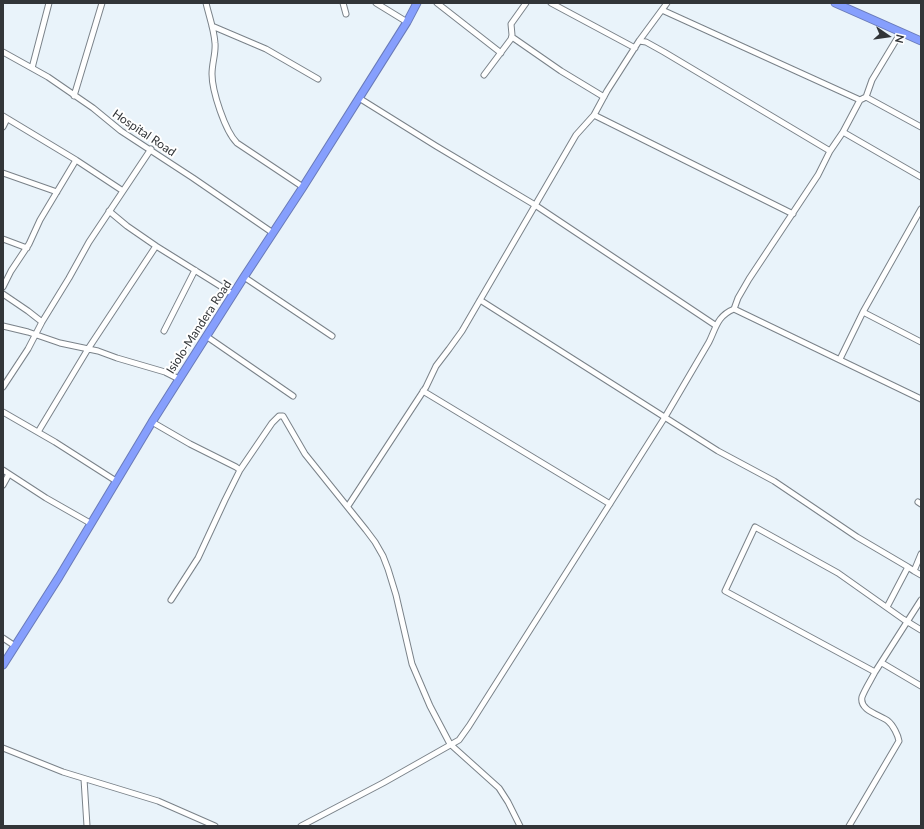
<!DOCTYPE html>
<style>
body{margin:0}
#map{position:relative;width:924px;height:829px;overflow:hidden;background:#e9f3fa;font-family:Lato,sans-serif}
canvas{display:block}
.frame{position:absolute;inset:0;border:4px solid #323538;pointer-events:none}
.north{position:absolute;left:868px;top:16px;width:40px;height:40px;-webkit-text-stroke:3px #fff;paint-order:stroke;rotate:103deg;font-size:11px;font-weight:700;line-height:16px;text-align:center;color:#323538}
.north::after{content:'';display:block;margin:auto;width:14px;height:18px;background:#323538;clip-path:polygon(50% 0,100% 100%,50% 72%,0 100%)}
</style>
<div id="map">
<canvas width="924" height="829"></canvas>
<div class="frame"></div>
<div class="north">N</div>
</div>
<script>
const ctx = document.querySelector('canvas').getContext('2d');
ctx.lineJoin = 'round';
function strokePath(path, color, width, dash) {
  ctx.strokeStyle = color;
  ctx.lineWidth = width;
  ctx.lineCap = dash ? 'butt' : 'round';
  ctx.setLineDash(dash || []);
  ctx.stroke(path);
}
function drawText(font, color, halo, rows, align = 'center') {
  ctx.font = font + ' Lato,sans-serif';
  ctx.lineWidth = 4;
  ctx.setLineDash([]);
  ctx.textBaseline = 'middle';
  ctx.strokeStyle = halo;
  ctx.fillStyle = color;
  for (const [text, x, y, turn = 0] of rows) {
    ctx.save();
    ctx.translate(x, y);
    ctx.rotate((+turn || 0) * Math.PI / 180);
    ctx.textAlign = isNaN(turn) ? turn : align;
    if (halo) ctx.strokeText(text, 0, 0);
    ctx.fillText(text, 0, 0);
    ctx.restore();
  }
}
const minor = new Path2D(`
 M 206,3 C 209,16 214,29 215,43 C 216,53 212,63 212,74 C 212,91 225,131 237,143 L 303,187
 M 343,3 L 346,14
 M 376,3 L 407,22
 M 437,3 L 501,53
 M 551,3 L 635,48
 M 662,10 L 860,100
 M 212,26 L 266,49 L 318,79
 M 512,37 L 561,71 L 604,97
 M 639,41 L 646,42 L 664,52 L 830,151
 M 3,52 L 48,77 L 93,108 L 121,131 L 193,178 L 273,233
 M 32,68 L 49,3
 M 484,75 L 511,39 L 512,35 L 511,24 L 526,3
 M 74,96 L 102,3
 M 866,97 L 921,127
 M 359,98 L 436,146 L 535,205 L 715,325
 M 594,115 L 793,214
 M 3,116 L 76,160 L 123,191
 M 3,127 L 7,119
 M 843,132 L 921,177
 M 3,173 L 57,192
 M 109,211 L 127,226 L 156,246 L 233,294
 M 3,239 L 27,248
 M 244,277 L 332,336
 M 3,287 L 11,271 L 29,244 L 40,220 L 76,160
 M 3,294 L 28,311 L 42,322
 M 480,300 L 718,451 L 774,481 L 857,537 L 908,567
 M 734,309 L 921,399
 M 863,312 L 921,342
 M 3,326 L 28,332 L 60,343 L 98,351 L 117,358 L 165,372 L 179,379
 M 164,331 L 195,270
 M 206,336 L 293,396
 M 840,359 L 863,312 L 921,209
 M 3,387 L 28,349 L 42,322 L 69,278 L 89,242 L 151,149
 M 423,391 L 610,504
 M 3,412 L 55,442 L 116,481
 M 152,422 L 190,444 L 236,467 L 240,470
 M 38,432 L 88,349 L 156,246
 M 3,470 L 46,498 L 90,523
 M 3,485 L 9,474
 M 918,502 L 921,504
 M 348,506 L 426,387 L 436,366 L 449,349 L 462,331 L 576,135 L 594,115 L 607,91 L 639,41 L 667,3
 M 914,571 L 921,575
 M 171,600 L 198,558 L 225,500 L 240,470 L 272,423 L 279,416 L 283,416 L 305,454 L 366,530 L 375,542 L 383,556 L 388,569 L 396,595 L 412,664 L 430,706 L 450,744 L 499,788 L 508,802 L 520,826
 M 887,607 L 908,567 L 914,571 L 921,554
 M 3,638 L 15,646
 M 882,663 L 921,686
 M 875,672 L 921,600
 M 3,748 L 63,772 L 158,801 L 215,826
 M 84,779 L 87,826
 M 301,826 L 383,783 L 459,740 L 469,726 L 665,417 L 709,342 C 716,328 717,316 734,309 L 738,298 L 749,279 L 818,175 L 830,151 L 843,132 L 860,100 L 866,97 L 872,80 L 901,32
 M 849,826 L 899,741 C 898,735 893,725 888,721 C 881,715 859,711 862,697 C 865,689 871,680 875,672 L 725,591 L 755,527 L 838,573 L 903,619 L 921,630`);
const highway = new Path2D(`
 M 835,3 L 921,41
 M 3,665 L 59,577 L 152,422 L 244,277 L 303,187 L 407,22 L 417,3`);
const streetNames = [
 ["Hospital Road",144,133,34],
 ["Isiolo-Mandera Road",199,327,-57]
];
strokePath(minor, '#7a8289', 7);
strokePath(highway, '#697ab8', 9);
strokePath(minor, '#fff', 5);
strokePath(highway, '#869ffd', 7);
drawText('12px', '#323538', '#fff', streetNames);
</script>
